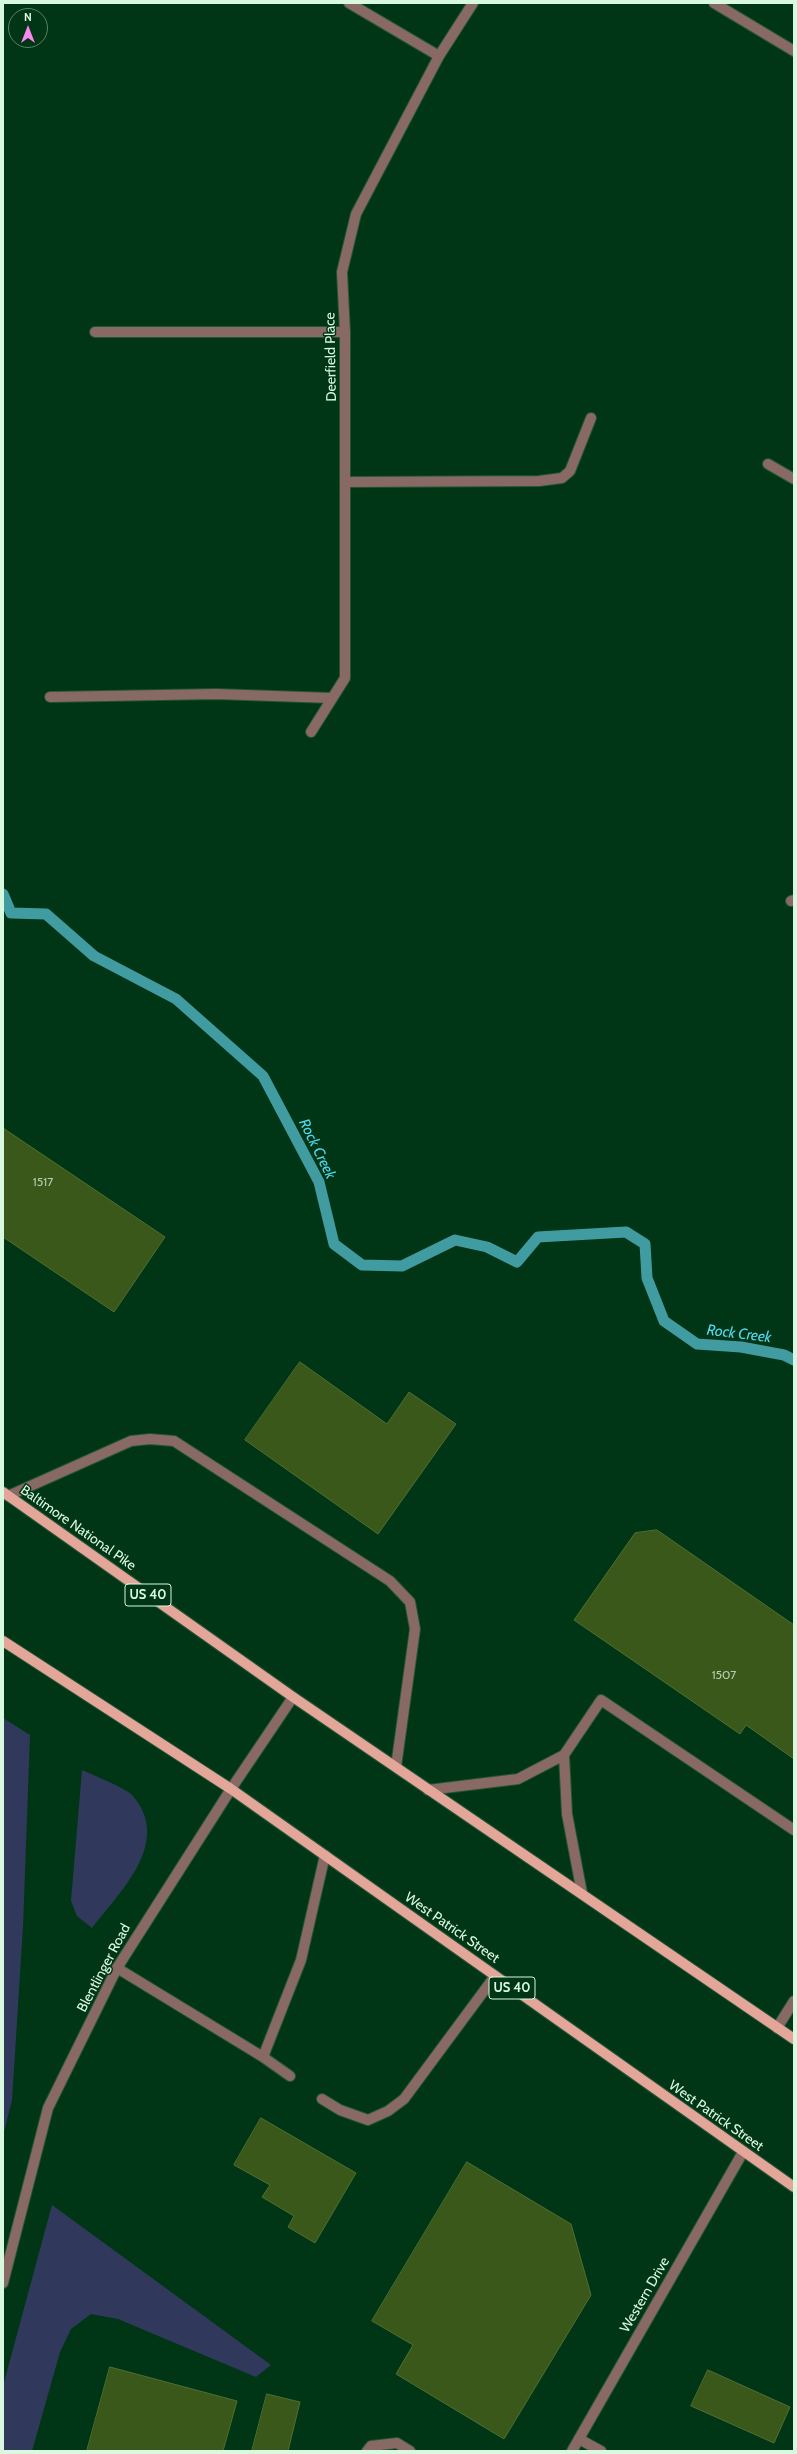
<!DOCTYPE html>
<style>
body{margin:0}
#map{position:relative;width:797px;height:2454px;overflow:hidden;background:#003616;font-family:Cabin,sans-serif}
canvas{display:block}
.frame{position:absolute;inset:0;border:4px solid #d8f8df;pointer-events:none}
.north{position:absolute;left:8px;top:8px;width:40px;height:40px;box-sizing:border-box;background:#003616;border:1px solid #568466;border-radius:50%;rotate:0deg;font-size:11px;font-weight:700;line-height:16px;text-align:center;color:#d8f8df}
.north::after{content:'';display:block;margin:auto;width:14px;height:18px;background:#f888eb;clip-path:polygon(50% 0,100% 100%,50% 72%,0 100%)}
</style>
<div id="map">
<canvas width="797" height="2454"></canvas>
<div class="frame"></div>
<div class="north">N</div>
</div>
<script>
const ctx = document.querySelector('canvas').getContext('2d');
ctx.lineJoin = 'round';
function paint(path, color) {
  ctx.fillStyle = color;
  ctx.fill(path, 'evenodd');
}
function strokePath(path, color, width, dash) {
  ctx.strokeStyle = color;
  ctx.lineWidth = width;
  ctx.lineCap = dash ? 'butt' : 'round';
  ctx.setLineDash(dash || []);
  ctx.stroke(path);
}
function drawText(font, color, halo, rows, align = 'center') {
  ctx.font = font + ' Cabin,sans-serif';
  ctx.lineWidth = 3;
  ctx.setLineDash([]);
  ctx.textBaseline = 'middle';
  ctx.strokeStyle = halo;
  ctx.fillStyle = color;
  for (const [text, x, y, turn = 0] of rows) {
    ctx.save();
    ctx.translate(x, y);
    ctx.rotate((+turn || 0) * Math.PI / 180);
    ctx.textAlign = isNaN(turn) ? turn : align;
    if (halo) ctx.strokeText(text, 0, 0);
    ctx.fillText(text, 0, 0);
    ctx.restore();
  }
}
const green = new Path2D(`
 M 3,1718 L 30,1735 L 23,1927 L 12,2100 L 3,2136 Z
 M 82,1770 C 93,1775 125,1788 132,1795 C 173,1841 121,1891 92,1928 L 77,1916 L 71,1901 Z
 M 52,2205 L 271,2365 L 256,2377 L 118,2319 L 91,2314 L 71,2329 L 60,2352 L 32,2451 L 3,2451 L 3,2386 Z`);
const stream = new Path2D(`
 M 3,894 L 11,913 L 46,914 L 94,956 L 176,999 L 263,1076 L 319,1182 L 334,1244 L 362,1265 L 402,1266 L 455,1240 L 487,1247 L 517,1262 L 538,1237 L 626,1232 L 645,1244 L 647,1278 L 664,1321 L 697,1344 L 741,1347 L 784,1355 L 794,1360`);
const building = new Path2D(`
 M 3,1128 L 165,1237 L 114,1312 L 3,1237 Z
 M 300,1362 L 387,1424 L 409,1392 L 456,1424 L 378,1534 L 245,1440 Z
 M 657,1530 L 794,1625 L 794,1759 L 746,1725 L 740,1734 L 574,1620 L 635,1533 Z
 M 261,2118 L 356,2173 L 315,2243 L 288,2227 L 294,2216 L 262,2197 L 270,2185 L 234,2165 Z
 M 467,2162 L 571,2224 L 591,2295 L 504,2439 L 396,2374 L 413,2345 L 372,2321 Z
 M 110,2367 L 237,2401 L 223,2451 L 87,2451 Z
 M 708,2370 L 790,2407 L 774,2443 L 691,2406 Z
 M 267,2394 L 300,2402 L 288,2451 L 252,2451 Z`);
const service = new Path2D(`
 M 349,3 L 439,56
 M 95,332 L 345,332
 M 768,464 L 794,479
 M 345,482 L 539,481 L 562,478 L 570,471 L 591,418
 M 50,697 L 216,694 L 332,698
 M 8,1496 L 131,1441 L 150,1439 L 174,1441 L 390,1581 L 410,1602 L 415,1629 L 396,1767
 M 564,1755 L 567,1814 L 582,1893
 M 428,1790 L 518,1779 L 564,1755 L 601,1700 L 794,1830
 M 117,1968 L 263,2057 L 301,1960 L 325,1855
 M 777,2028 L 794,2001
 M 263,2057 L 290,2076
 M 322,2099 L 340,2110 L 368,2120 L 388,2111 L 404,2099 L 495,1976
 M 579,2439 L 601,2451
 M 367,2451 L 371,2446 L 397,2443 L 410,2451`);
const minor = new Path2D(`
 M 714,3 L 794,51
 M 311,732 L 345,678 L 345,332 L 342,272 L 356,214 L 439,56 L 473,3
 M 791,901 L 794,900
 M 572,2451 L 743,2152`);
const tertiary = new Path2D(`
 M 3,2283 L 48,2108 L 117,1968 L 231,1789 L 293,1697`);
const primary = new Path2D(`
 M 3,1492 L 293,1697 L 794,2039
 M 3,1641 L 231,1789 L 794,2187`);
const numberNames = [
 ["1517",43,1182],
 ["1507",724,1675]
];
const shields = [
 [148,1595,46],
 [512,1988,46]
];
const shieldNames = [
 ["US 40",148,1595],
 ["US 40",512,1988]
];
const streetNames = [
 ["Deerfield Place",331,357,-91],
 ["Baltimore National Pike",78,1528,35],
 ["West Patrick Street",452,1928,35],
 ["Blentlinger Road",104,1968,-62],
 ["West Patrick Street",716,2116,35],
 ["Western Drive",645,2295,-60]
];
const waterNames = [
 ["Rock Creek",317,1149,64],
 ["Rock Creek",739,1334,7]
];
paint(green, '#30395b');
strokePath(stream, '#419ca1', 11);
paint(building, '#3a5819');
strokePath(building, '#4f6f31', 1);
strokePath(service, '#235536', 12);
strokePath(minor, '#235536', 12);
strokePath(tertiary, '#235536', 12);
strokePath(primary, '#235536', 12);
strokePath(service, '#886963', 10);
strokePath(minor, '#886963', 10);
strokePath(tertiary, '#886963', 10);
strokePath(primary, '#e4a699', 10);
drawText('12px', '#b0d0ae', null, numberNames);
for (const [x, y, w] of shields) {
  const box = new Path2D();
  box.roundRect(x - w / 2, y - 11, w, 22, 3);
  ctx.fillStyle = '#003616';
  ctx.fill(box);
  strokePath(box, '#d8f8df', 1);
}
drawText('bold 13px', '#d8f8df', null, shieldNames);
drawText('14px', '#d8f8df', '#003616', streetNames);
drawText('italic 15px', '#52d9f1', '#003616', waterNames);
</script>
